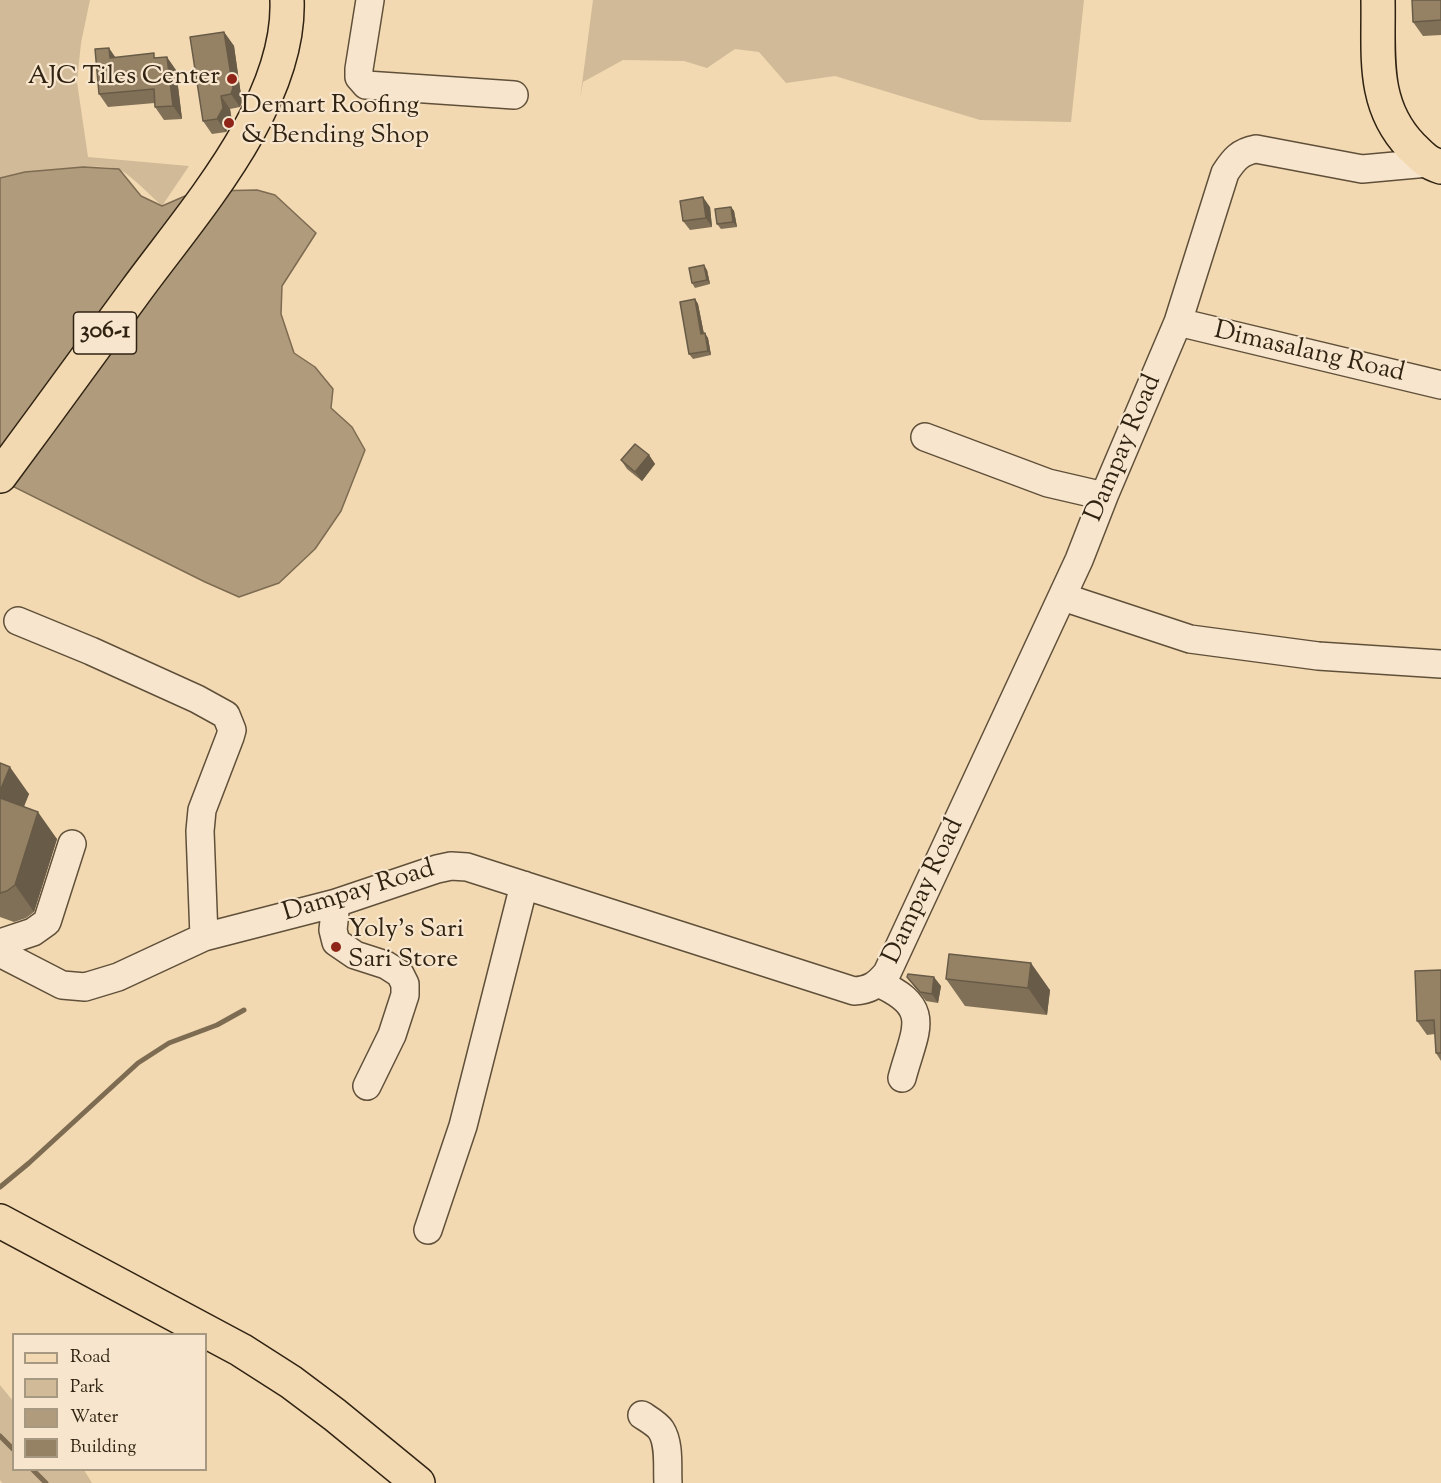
<!DOCTYPE html>
<style>
body{margin:0}
#map{position:relative;width:1441px;height:1483px;overflow:hidden;background:#f2d9b2;font-family:"Sorts Mill Goudy",serif}
canvas{display:block}
.legend{position:absolute;left:12px;top:1333px;width:195px;height:138px;box-sizing:border-box;background:#f7e6cd;border:2px solid #a79882;margin:0;padding:8px 10px;list-style:none;font-size:18px;color:#302312}
.legend li{display:flex;align-items:center;gap:12px;height:30px}
.legend b{width:30px;border:2px solid #a79882}
</style>
<div id="map">
<canvas width="1441" height="1483"></canvas>
<ul class="legend">
<li><b style="height:8px;background:#f2d9b2"></b>Road</li>
<li><b style="height:16px;background:#d1ba97"></b>Park</li>
<li><b style="height:16px;background:#b09b7c"></b>Water</li>
<li><b style="height:16px;background:#958265"></b>Building</li>
</ul>
</div>
<script>
const ctx = document.querySelector('canvas').getContext('2d');
ctx.lineJoin = 'round';
function paint(path, color) {
  ctx.fillStyle = color;
  ctx.fill(path, 'evenodd');
}
function strokePath(path, color, width, dash) {
  ctx.strokeStyle = color;
  ctx.lineWidth = width;
  ctx.lineCap = dash ? 'butt' : 'round';
  ctx.setLineDash(dash || []);
  ctx.stroke(path);
}
function drawText(font, color, halo, rows, align = 'center') {
  ctx.font = font + ' "Sorts Mill Goudy",serif';
  ctx.lineWidth = 4.5;
  ctx.setLineDash([]);
  ctx.textBaseline = 'middle';
  ctx.strokeStyle = halo;
  ctx.fillStyle = color;
  for (const [text, x, y, turn = 0] of rows) {
    ctx.save();
    ctx.translate(x, y);
    ctx.rotate((+turn || 0) * Math.PI / 180);
    ctx.textAlign = isNaN(turn) ? turn : align;
    if (halo) ctx.strokeText(text, 0, 0);
    ctx.fillText(text, 0, 0);
    ctx.restore();
  }
}
const green = new Path2D(`
 M 0,0 L 90,0 L 81,43 L 77,82 L 88,157 L 189,166 L 162,206 C 151,196 132,176 120,170 C 102,161 21,173 0,178 Z
 M 593,0 L 1084,0 L 1071,122 L 980,120 L 835,76 L 786,83 L 759,52 L 735,49 L 707,68 L 684,61 L 623,60 L 583,82 L 580,99 Z
 M 0,1385 L 13,1401 L 14,1470 L 84,1470 L 92,1483 L 2,1483 L 0,1480 Z`);
const water = new Path2D(`
 M 83,167 L 119,169 L 141,196 L 162,206 L 192,193 L 209,191 L 257,190 L 275,195 L 316,233 L 282,286 L 281,314 L 294,353 L 315,367 L 333,389 L 331,408 L 352,427 L 365,450 L 341,511 L 315,549 L 279,583 L 239,597 L 205,582 L 0,480 L 0,178 L 25,172 Z`);
const stream = new Path2D(`
 M 0,1187 L 29,1163 L 138,1063 L 169,1043 L 217,1025 L 244,1010
 M 0,1436 L 14,1450
 M 33,1470 L 46,1483`);
const minor = new Path2D(`
 M 370,0 L 359,69 L 359,77 L 366,85 L 514,95
 M 1178,322 L 1441,385
 M 925,437 L 1048,483 L 1104,496
 M 1063,597 L 1190,639 L 1318,656 L 1441,664
 M 18,621 L 91,651 L 197,699 L 226,715 L 232,730 L 230,737 L 202,810 L 200,831 L 204,937
 M 336,903 L 333,930 L 336,942 L 355,955 L 386,965 L 400,974 L 405,984 L 405,995 L 392,1035 L 367,1086
 M 0,943 L 33,932 L 47,922 L 72,844
 M 0,953 L 62,985 L 85,987 L 118,977 L 204,937 L 336,903 L 437,869 L 451,866 L 467,867 L 854,991 C 870,990 877,985 887,973 L 1079,560 L 1104,496 L 1178,322 L 1225,173 C 1234,159 1240,152 1256,149 L 1362,169 L 1428,163
 M 878,983 C 934,1008 915,1029 902,1078
 M 428,1230 L 463,1126 L 524,885
 M 642,1415 C 648,1419 657,1424 661,1430 C 670,1444 667,1467 668,1483`);
const major = new Path2D(`
 M 1378,0 C 1379,54 1371,104 1411,146 C 1422,157 1426,162 1441,167
 M 0,476 C 46,414 91,352 137,289 C 195,210 291,103 287,0
 M 0,1221 L 241,1350 L 291,1382 L 335,1415 L 418,1483`);
const wall = new Path2D(`
 M 1441,0 L 1441,35 L 1423,36 L 1413,22 Z
 M 224,32 L 234,46 L 242,102 L 240,107 L 230,109 L 232,121 L 226,132 L 212,134 L 203,121 Z
 M 116,57 L 157,58 L 176,70 L 182,119 L 164,120 L 155,107 L 155,103 L 108,107 L 99,94 Z
 M 710,207 L 712,227 L 690,230 L 683,221 Z
 M 731,207 L 734,211 L 737,227 L 721,229 L 717,224 Z
 M 707,270 L 710,284 L 695,288 L 692,283 Z
 M 695,299 L 698,304 L 704,334 L 708,338 L 711,355 L 693,359 L 689,354 Z
 M 649,455 L 655,464 L 642,481 L 627,469 L 621,460 Z
 M 0,763 L 29,794 L 24,806 L 57,839 L 34,912 L 26,918 L 14,922 L 0,917 Z
 M 1441,970 L 1441,1061 L 1436,1053 L 1435,1034 L 1427,1035 L 1417,1021 Z
 M 907,977 L 941,986 L 938,1003 L 926,1001 Z
 M 946,979 L 1050,990 L 1047,1015 L 965,1006 Z`);
const shadedWall = new Path2D(`
 M 224,32 L 234,46 L 242,102 L 240,107 L 231,94 Z
 M 109,48 L 118,61 L 110,58 Z
 M 167,57 L 176,70 L 182,119 L 173,106 Z
 M 221,96 L 230,109 L 232,121 L 226,132 L 217,119 Z
 M 703,197 L 710,207 L 712,227 L 706,218 Z
 M 731,207 L 734,211 L 737,227 L 733,222 Z
 M 704,265 L 707,270 L 710,284 L 707,280 Z
 M 695,299 L 698,304 L 705,339 L 701,334 Z
 M 705,333 L 708,338 L 711,355 L 708,351 Z
 M 649,455 L 655,464 L 642,481 L 635,472 Z
 M 10,767 L 29,794 L 17,824 L 0,800 L 0,791 Z
 M 38,812 L 57,839 L 34,912 L 15,885 Z
 M 1031,963 L 1050,990 L 1047,1015 L 1028,988 Z
 M 934,977 L 941,986 L 938,1003 L 932,994 Z`);
const building = new Path2D(`
 M 1412,0 L 1441,0 L 1441,20 L 1413,22 Z
 M 224,32 L 233,88 L 231,94 L 221,96 L 223,108 L 217,119 L 203,121 L 190,37 Z
 M 109,48 L 110,58 L 154,53 L 154,58 L 167,57 L 173,106 L 155,107 L 154,89 L 99,94 L 95,49 Z
 M 703,197 L 706,218 L 683,221 L 680,201 Z
 M 731,207 L 733,222 L 717,224 L 715,209 Z
 M 704,265 L 707,280 L 692,283 L 689,268 Z
 M 695,299 L 701,334 L 705,333 L 708,351 L 689,354 L 680,302 Z
 M 635,444 L 649,455 L 635,472 L 621,460 Z
 M 0,763 L 10,767 L 0,791 Z
 M 0,798 L 38,812 L 15,885 L 7,891 L 0,893 Z
 M 949,954 L 1031,963 L 1028,988 L 946,979 Z
 M 1441,970 L 1441,1053 L 1436,1053 L 1434,1020 L 1417,1021 L 1415,971 Z
 M 908,974 L 934,977 L 932,994 L 920,992 L 907,977 Z`);
const markers = [
 [232,79,6,"#8f2418"],
 [229,123,6,"#8f2418"],
 [336,947,6,"#8f2418"]
];
const shields = [
 [105,333,63]
];
const shieldNames = [
 ["306-1",105,333]
];
const poiNames = [
 ["AJC Tiles Center",220,79,"right"],
 ["Demart Roofing",241,108],
 ["& Bending Shop",241,138],
 ["Yoly's Sari",348,932],
 ["Sari Store",348,962]
];
const streetNames = [
 ["Dimasalang Road",1309,354,13],
 ["Dampay Road",1125,449,-67],
 ["Dampay Road",925,892,-65],
 ["Dampay Road",359,893,-17]
];
paint(green, '#d1ba97');
paint(water, '#b09b7c');
strokePath(water, '#7d6b52', 1.5);
strokePath(stream, '#7d6b52', 5);
strokePath(minor, '#60503a', 30);
strokePath(major, '#302312', 36);
strokePath(minor, '#f7e6cd', 27);
strokePath(major, '#f2d9b2', 33);
paint(wall, '#807057');
paint(shadedWall, '#685b47');
paint(building, '#958265');
strokePath(building, '#685b47', 1.5);
for (const [x, y, r, color] of markers) {
  const dot = new Path2D();
  dot.arc(x, y, r, 0, 2 * Math.PI);
  ctx.fillStyle = color;
  ctx.fill(dot);
  strokePath(dot, '#f7e6cd', 2);
}
for (const [x, y, w] of shields) {
  const box = new Path2D();
  box.roundRect(x - w / 2, y - 21, w, 42, 4.5);
  ctx.fillStyle = '#f7e6cd';
  ctx.fill(box);
  strokePath(box, '#302312', 1.5);
}
drawText('bold 24px', '#302312', null, shieldNames);
drawText('26px', '#302312', '#f7e6cd', poiNames, 'left');
drawText('26px', '#302312', '#f7e6cd', streetNames);
</script>
